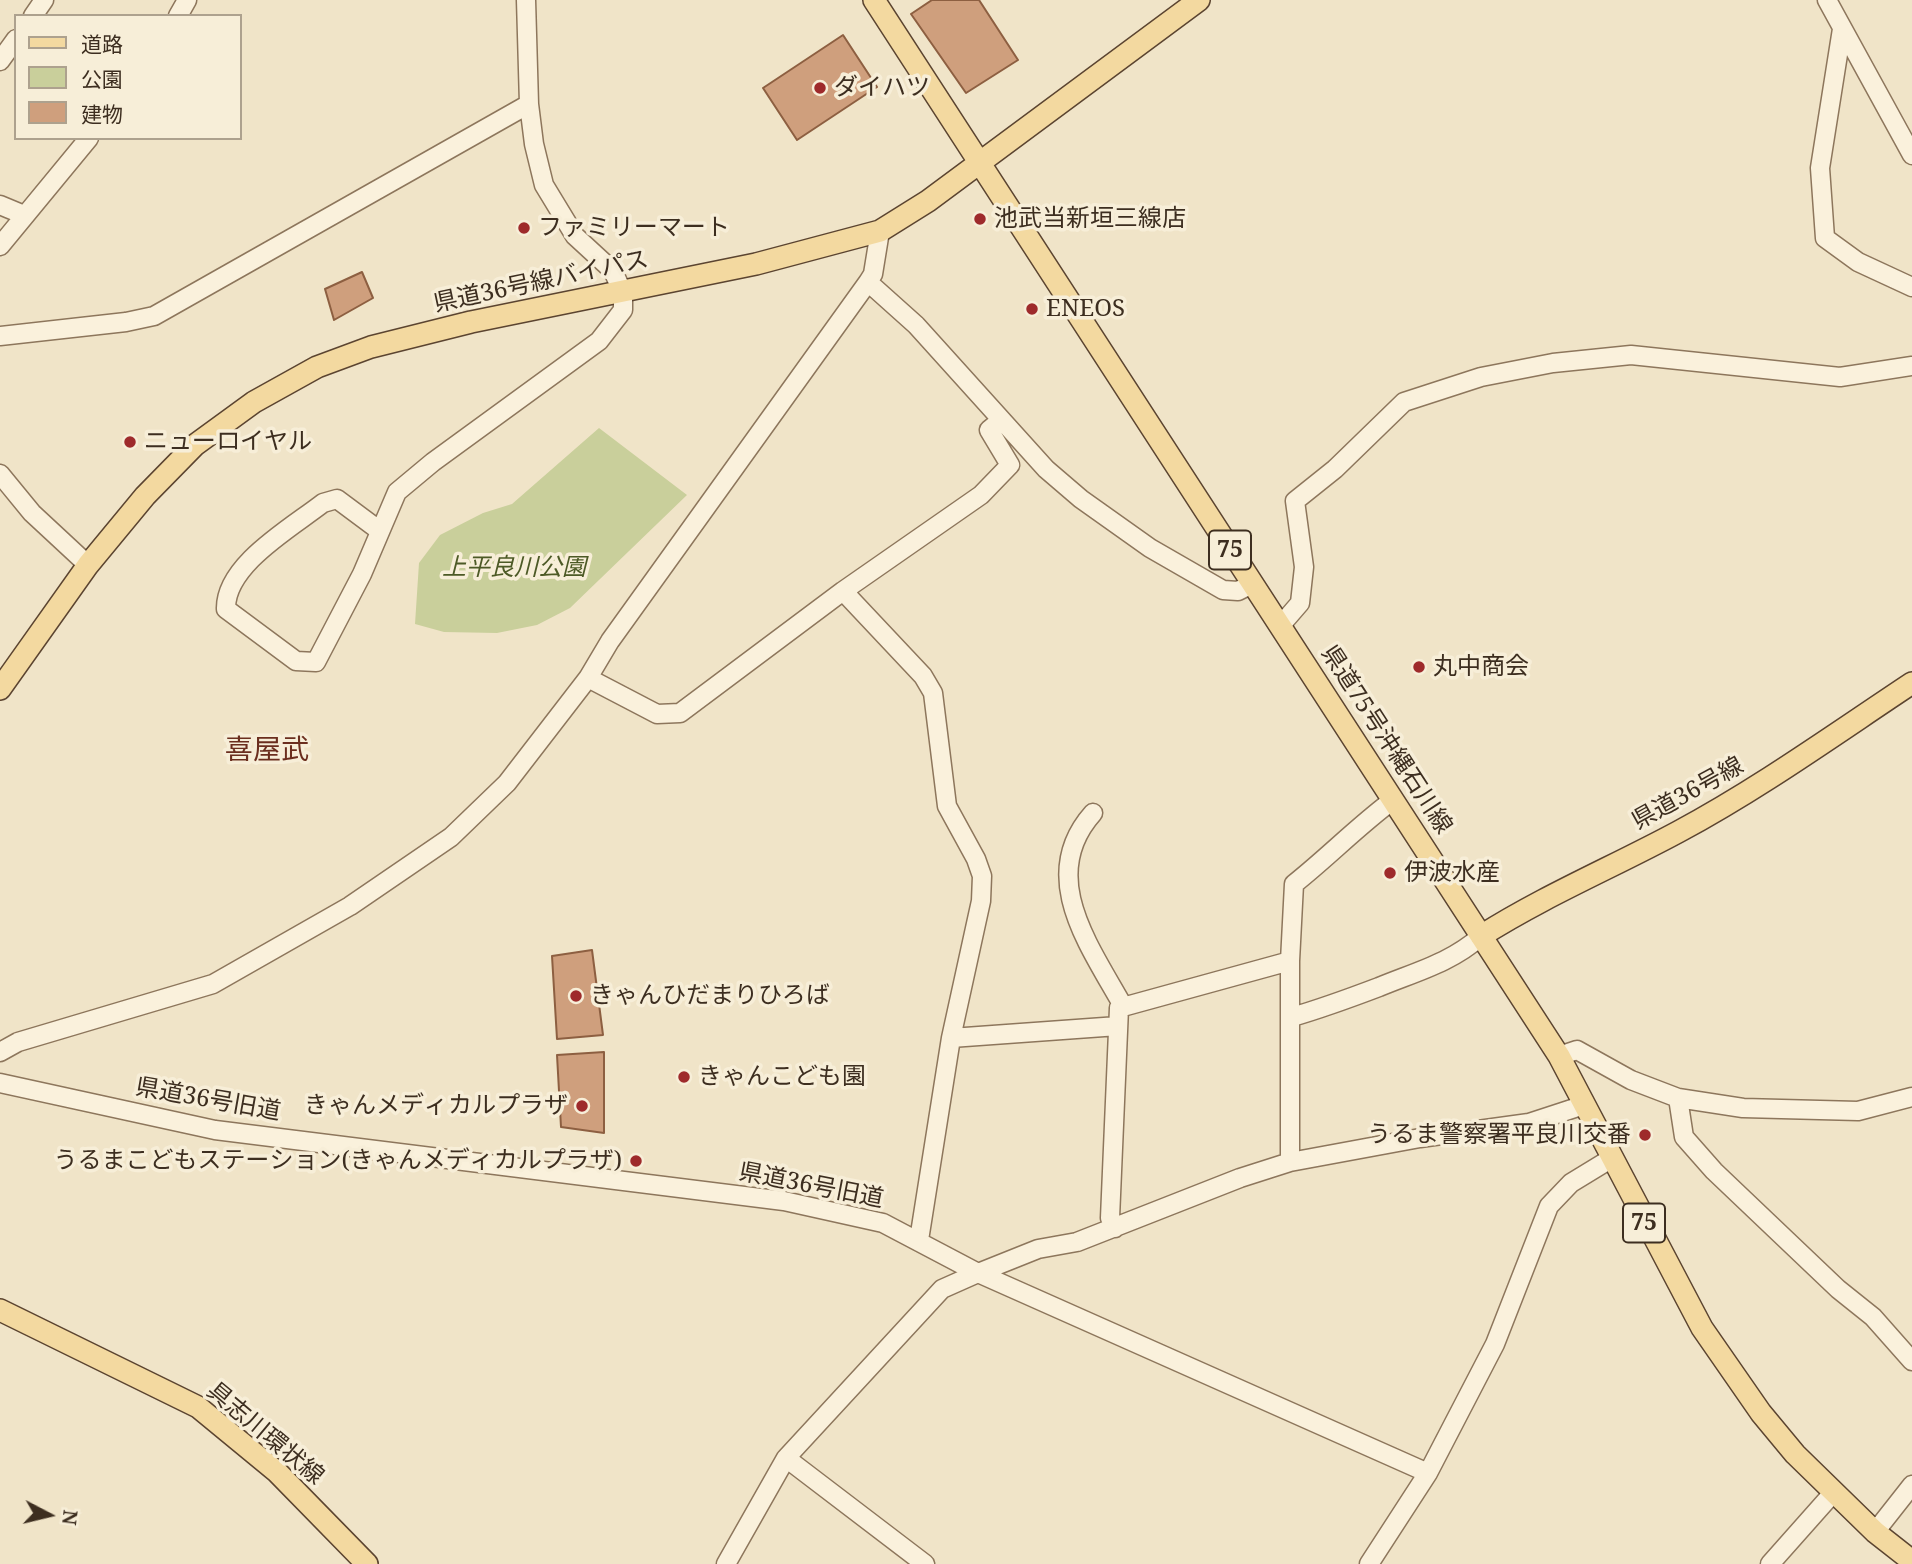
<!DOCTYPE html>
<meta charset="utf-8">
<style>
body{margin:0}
#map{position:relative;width:1912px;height:1564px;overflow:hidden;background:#f0e4c8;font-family:"Noto Serif","Noto Sans JP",serif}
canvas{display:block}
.legend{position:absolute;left:14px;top:14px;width:228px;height:126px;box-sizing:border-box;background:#f7eed8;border:2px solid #ada18e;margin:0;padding:9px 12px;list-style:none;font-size:21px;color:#3d2e20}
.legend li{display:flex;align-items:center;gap:14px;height:35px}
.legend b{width:35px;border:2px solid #ada18e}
.north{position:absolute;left:14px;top:1480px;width:70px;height:70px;-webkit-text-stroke:5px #f7eed8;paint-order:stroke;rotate:97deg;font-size:19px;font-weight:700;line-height:28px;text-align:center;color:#3d2e20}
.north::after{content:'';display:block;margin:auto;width:24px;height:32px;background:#3d2e20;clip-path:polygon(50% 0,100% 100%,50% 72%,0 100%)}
</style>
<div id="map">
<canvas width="1912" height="1564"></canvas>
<ul class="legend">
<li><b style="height:9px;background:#f3d9a0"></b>道路</li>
<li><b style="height:19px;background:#c9cf9b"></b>公園</li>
<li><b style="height:19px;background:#cf9f7d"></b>建物</li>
</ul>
<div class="north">N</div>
</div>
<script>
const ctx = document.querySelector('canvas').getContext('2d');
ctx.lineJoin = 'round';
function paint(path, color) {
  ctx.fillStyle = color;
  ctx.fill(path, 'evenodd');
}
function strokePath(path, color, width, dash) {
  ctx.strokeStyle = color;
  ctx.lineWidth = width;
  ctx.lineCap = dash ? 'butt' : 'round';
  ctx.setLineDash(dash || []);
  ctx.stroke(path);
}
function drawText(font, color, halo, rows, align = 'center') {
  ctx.font = font + ' "Noto Serif","Noto Sans JP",serif';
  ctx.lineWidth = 7;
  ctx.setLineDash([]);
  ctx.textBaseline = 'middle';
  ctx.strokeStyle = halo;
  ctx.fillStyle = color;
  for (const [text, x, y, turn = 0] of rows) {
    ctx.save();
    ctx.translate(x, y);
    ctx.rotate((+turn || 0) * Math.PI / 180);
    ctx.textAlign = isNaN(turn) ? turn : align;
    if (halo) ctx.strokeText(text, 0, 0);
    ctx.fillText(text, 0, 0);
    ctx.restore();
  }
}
const green = new Path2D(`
 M 599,428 L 687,495 L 570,608 L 537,625 L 497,633 L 444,632 L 415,624 L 419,563 L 440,535 L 483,513 L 512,504 Z`);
const building = new Path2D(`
 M 932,0 L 979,0 L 1018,60 L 966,93 L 911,14 Z
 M 843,35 L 877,87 L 797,140 L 763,88 Z
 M 362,272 L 373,298 L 334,320 L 325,289 Z
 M 592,950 L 603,1035 L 557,1039 L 552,956 Z
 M 604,1052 L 604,1133 L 561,1127 L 557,1055 Z`);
const minor = new Path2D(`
 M 1827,0 L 1912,155
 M 33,16 L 44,0
 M 178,16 L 187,0
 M 1842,29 L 1820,168 L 1825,238 L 1858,262 L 1912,287
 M 0,61 L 16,39
 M 0,205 L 24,215
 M 0,246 L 89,138
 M 868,282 L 916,325 L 1046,469 L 1081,499 L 1150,548 L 1223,590 L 1238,591 L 1252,584
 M 0,336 L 126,322 L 154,316 L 529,104
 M 0,474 L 32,513 L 88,565
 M 380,531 L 337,499 L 323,503 C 291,528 225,565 226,609 L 296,661 L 316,662 L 362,574 L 397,492 L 433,462 L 599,341 L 623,310 L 623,293 L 613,271 L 575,236 L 544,185 L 534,144 L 529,104 L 526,0
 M 843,591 L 923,676 L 933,693 L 947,806 L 976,859 L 982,876 L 981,901 L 951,1038 L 919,1240
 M 1281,625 L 1300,603 L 1304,567 L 1295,501 L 1335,469 L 1404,402 L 1481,377 L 1553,363 L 1631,355 L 1840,377 L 1912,366
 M 588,678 L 657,714 L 680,713 L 843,591 L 981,495 L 1010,465 L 989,430 L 1000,421
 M 1093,813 C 1037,876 1089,945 1123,1006
 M 1292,1017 C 1323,1008 1350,998 1379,987 C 1415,972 1451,963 1481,936
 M 951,1038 L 1118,1026
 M 0,1052 L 18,1042 L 213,984 L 350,906 L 451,837 L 507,783 L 588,678 L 610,641 L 868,282 L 873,274 L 880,231
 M 1559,1056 L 1577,1050 L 1631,1080 L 1678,1098 L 1743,1108 L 1858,1111 L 1912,1097
 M 0,1083 L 215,1130 L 784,1201 L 883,1223 L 978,1273 L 1038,1249 L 1077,1242 L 1240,1178 L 1290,1162 L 1420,1138 L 1529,1123 L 1584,1105
 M 1678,1098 L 1684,1137 L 1714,1171 L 1838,1289 L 1873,1317 L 1912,1361
 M 1290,1162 L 1290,961 L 1294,884 C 1328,857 1358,826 1393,800
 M 1115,1228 L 1110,1218 L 1119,1008 L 1290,961
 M 786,1458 L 925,1564
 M 1875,1532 L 1912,1485
 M 726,1564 L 786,1458 L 942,1289 L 978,1273 L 1428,1473
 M 1369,1564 L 1428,1473 L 1495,1344 L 1549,1206 L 1571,1183 L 1612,1158
 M 1770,1564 L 1833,1493`);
const major = new Path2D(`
 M 874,0 L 1559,1056 L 1702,1328 L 1761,1413 L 1795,1454 L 1875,1532 L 1912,1561
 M 0,689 L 88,565 L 145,496 L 195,445 L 254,402 L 317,367 L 371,347 L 471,322 L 756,264 L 880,231 L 928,201 L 1199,0
 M 1481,936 C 1544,896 1613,867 1678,832 C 1760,788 1835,734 1912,683
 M 0,1310 L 198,1407 L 277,1472 L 367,1564`);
const markers = [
 [820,88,7,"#9e2a2b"],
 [980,219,7,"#9e2a2b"],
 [524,228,7,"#9e2a2b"],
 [1032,309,7,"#9e2a2b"],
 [130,442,7,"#9e2a2b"],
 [1419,667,7,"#9e2a2b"],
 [1390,873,7,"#9e2a2b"],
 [576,996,7,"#9e2a2b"],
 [684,1077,7,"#9e2a2b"],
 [582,1106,7,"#9e2a2b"],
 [1645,1135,7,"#9e2a2b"],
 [636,1161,7,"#9e2a2b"]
];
const shields = [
 [1230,550,42],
 [1644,1223,42]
];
const shieldNames = [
 ["75",1230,550],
 ["75",1644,1223]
];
const poiNames = [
 ["ダイハツ",834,88],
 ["池武当新垣三線店",994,219],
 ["ファミリーマート",538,228],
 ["ENEOS",1046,309],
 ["ニューロイヤル",144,442],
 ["丸中商会",1433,667],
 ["伊波水産",1404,873],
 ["きゃんひだまりひろば",590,996],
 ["きゃんこども園",698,1077],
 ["きゃんメディカルプラザ",568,1106,"right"],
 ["うるま警察署平良川交番",1631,1135,"right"],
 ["うるまこどもステーション(きゃんメディカルプラザ)",622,1161,"right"]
];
const streetNames = [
 ["県道36号線バイパス",541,282,-12],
 ["県道75号沖縄石川線",1386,740,57],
 ["県道36号線",1688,794,-29],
 ["県道36号旧道",208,1100,10],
 ["県道36号旧道",811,1186,11],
 ["具志川環状線",265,1434,40]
];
const parkNames = [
 ["上平良川公園",514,568]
];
const quarterNames = [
 ["喜屋武",267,751]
];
paint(green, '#c9cf9b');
paint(building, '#cf9f7d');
strokePath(building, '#8d5f41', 2);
strokePath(minor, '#8d765c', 21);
strokePath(major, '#5b4430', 24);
strokePath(minor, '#faf1dc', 18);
strokePath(major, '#f3d9a0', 21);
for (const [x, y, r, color] of markers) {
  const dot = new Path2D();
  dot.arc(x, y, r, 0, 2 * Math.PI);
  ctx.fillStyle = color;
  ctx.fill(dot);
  strokePath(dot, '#f7eed8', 2.5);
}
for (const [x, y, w] of shields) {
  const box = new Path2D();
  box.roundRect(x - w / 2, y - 19.5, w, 39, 5);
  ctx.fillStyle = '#f7eed8';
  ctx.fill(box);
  strokePath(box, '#3d2e20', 2);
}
drawText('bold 23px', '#3d2e20', null, shieldNames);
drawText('24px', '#3d2e20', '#f7eed8', poiNames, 'left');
drawText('24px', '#3d2e20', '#f7eed8', streetNames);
drawText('italic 24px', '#4d5a26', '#f7eed8', parkNames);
drawText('28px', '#6b2e1e', '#f7eed8', quarterNames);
</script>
